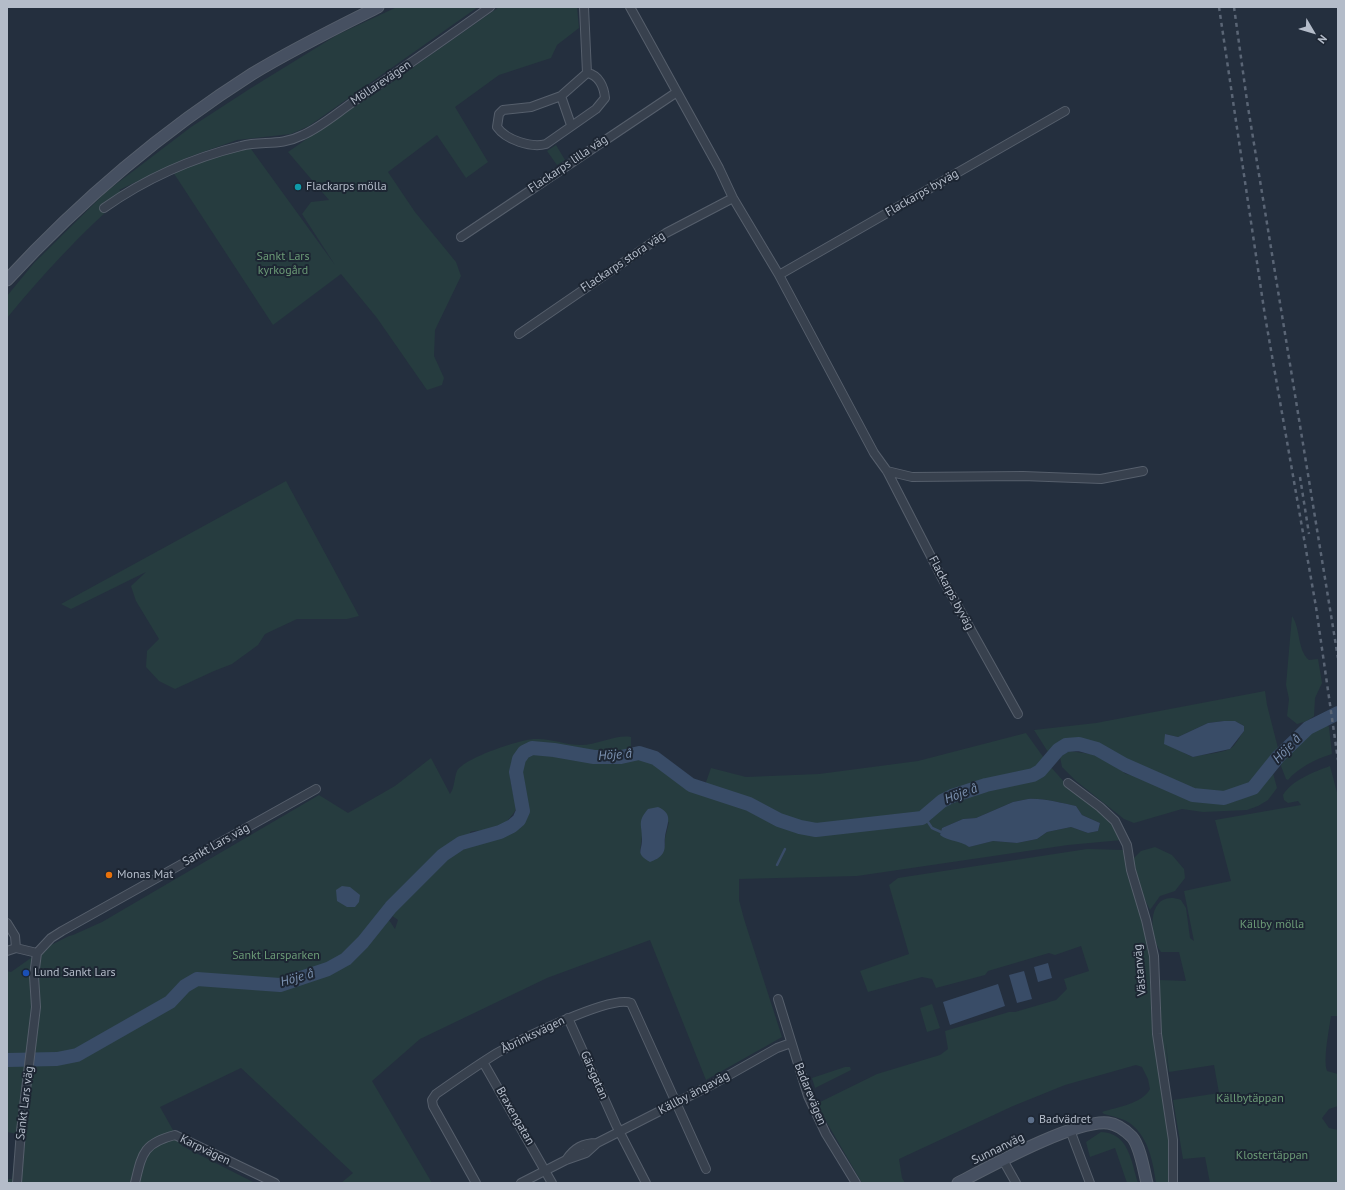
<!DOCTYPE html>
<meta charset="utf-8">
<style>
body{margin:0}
#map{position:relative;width:1345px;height:1190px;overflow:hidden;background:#242f3e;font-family:"PT Sans",sans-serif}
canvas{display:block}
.frame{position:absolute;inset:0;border:8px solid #b4bcc9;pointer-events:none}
.north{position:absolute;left:1293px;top:12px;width:40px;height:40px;-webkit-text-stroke:3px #1d2633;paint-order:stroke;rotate:128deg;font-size:11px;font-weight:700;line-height:16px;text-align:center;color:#b4bcc9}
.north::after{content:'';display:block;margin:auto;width:14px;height:18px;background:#b4bcc9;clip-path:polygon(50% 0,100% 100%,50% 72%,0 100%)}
</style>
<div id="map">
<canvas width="1345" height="1190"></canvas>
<div class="frame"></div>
<div class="north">N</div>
</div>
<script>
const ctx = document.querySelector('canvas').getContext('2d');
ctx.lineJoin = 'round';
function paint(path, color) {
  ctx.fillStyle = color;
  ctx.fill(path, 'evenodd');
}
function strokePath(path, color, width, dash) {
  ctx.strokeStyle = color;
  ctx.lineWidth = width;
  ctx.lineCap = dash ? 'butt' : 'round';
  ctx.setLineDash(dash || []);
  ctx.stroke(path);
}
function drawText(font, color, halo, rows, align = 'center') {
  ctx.font = font + ' "PT Sans",sans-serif';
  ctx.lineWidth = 4;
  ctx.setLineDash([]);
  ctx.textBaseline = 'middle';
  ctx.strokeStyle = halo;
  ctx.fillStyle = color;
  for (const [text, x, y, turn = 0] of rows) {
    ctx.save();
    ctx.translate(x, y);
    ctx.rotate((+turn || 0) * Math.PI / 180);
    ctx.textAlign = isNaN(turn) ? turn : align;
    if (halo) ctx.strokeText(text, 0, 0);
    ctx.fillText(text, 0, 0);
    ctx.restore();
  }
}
const green = new Path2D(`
 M 397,7 L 478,7 L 309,126 L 291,134 L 237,140 L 189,157 L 119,190 L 126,194 C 82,232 44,273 7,318 L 7,296 L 34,263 L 107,191 L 191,127 L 251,88 L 337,35 Z
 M 499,7 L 577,7 L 579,28 L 557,45 L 551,58 L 499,75 L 455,107 L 488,162 L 466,178 L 437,135 L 388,172 L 415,212 L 456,262 L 461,276 L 435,330 L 434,356 L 444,378 L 442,385 L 427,390 L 377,318 L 341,274 L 273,325 L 173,172 L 235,150 L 251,149 L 335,265 L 302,214 L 311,202 L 329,200 L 288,152 L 335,119 L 388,85 Z
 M 556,145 L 565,160 L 557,165 L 547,151 Z
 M 286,481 L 359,616 L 347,619 L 297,619 L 265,634 L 258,645 L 232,664 L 214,671 L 175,689 L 159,681 L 146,667 L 147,651 L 159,639 L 136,601 L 131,586 L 146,572 L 71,609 L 61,604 Z
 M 1292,616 C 1301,629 1297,650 1309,660 L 1318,659 L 1322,683 L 1315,698 L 1314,716 L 1307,721 L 1297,724 L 1287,716 L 1289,699 L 1286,685 Z
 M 1265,691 L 1267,705 L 1278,748 C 1244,802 1223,803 1167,777 C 1152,771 1136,766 1122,758 C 1106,747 1084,733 1063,741 C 1058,743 1053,748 1048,752 L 1034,730 L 1096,723 ZM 1224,721 L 1235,721 L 1244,726 L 1244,731 C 1240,736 1236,745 1230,749 C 1222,753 1203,754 1193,757 L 1184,753 L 1165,734 L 1178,737 L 1208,723 Z
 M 1326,724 L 1329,727 L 1332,754 C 1316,759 1299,767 1288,780 L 1286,779 L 1281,766 L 1283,757 L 1315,729 L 1321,725 Z
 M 1026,733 L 1049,765 L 1066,784 L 1113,820 L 1122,840 L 1068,845 L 857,876 L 739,879 L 739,900 L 744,919 L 782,1037 L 706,1080 L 650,940 L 547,978 L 420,1039 L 372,1081 L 432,1183 L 341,1183 L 353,1173 L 241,1068 L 160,1107 L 182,1146 L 255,1183 L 7,1183 L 7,1179 L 12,1179 L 17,1134 L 7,1132 L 7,971 L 11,972 L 45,948 L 69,936 L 73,935 L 102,922 L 319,795 L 348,813 L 395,786 L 431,758 L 450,794 C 455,787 454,778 457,771 C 464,758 521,739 535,739 C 550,738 566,745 581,745 C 597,745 617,734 631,737 L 631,747 L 620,752 L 604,753 L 531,744 C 500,757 511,783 517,808 C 512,816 504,826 495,830 C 487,833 477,829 470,832 L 471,835 L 441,849 L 385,914 L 395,929 L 398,920 L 391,915 C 406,896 445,854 467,846 C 483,839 501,840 515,829 C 539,809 511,785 523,761 C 525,757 529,753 534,752 C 555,750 574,760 594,761 C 613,762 633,754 651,760 C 656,762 660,768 665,771 C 673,778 682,783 690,789 L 705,785 L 711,768 L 746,777 L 819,774 L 918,761 ZM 1028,799 C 1044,798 1060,803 1076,806 L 1082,815 L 1100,823 L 1098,831 L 1088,833 L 1071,827 L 1047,832 L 1037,839 L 1017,843 L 993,841 L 969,847 L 963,842 L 940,835 L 942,828 L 963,819 L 976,818 L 1013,802 ZM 669,822 L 665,838 L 665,846 L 640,852 L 642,836 Z
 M 1069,751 L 1091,754 L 1102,757 L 1126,774 L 1136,775 L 1150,779 L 1193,798 L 1208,802 L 1233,802 L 1242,798 L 1263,784 L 1273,773 L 1277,788 L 1268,800 L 1258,806 L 1247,810 L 1203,812 L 1182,809 L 1134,823 L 1124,819 L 1076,781 L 1062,767 L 1060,757 Z
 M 1330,766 L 1338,796 L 1338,1016 L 1331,1016 C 1329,1030 1323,1059 1327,1071 L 1338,1074 L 1338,1106 L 1329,1109 L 1322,1118 L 1329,1128 L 1338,1130 L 1338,1183 L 1210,1183 L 1205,1157 L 1183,1159 L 1173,1100 L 1219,1093 L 1214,1065 L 1169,1072 L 1166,1043 L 1168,1071 L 1166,1073 L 1171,1183 L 1156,1183 C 1153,1161 1148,1135 1128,1122 C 1121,1118 1111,1116 1104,1114 L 1102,1112 C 1117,1107 1142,1104 1150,1089 L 1148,1079 L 1142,1067 L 1136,1065 L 1065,1085 L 1013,1106 L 899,1159 L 902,1178 L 905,1183 L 862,1183 L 816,1104 L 877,1074 L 940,1055 L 948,1049 L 945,1031 L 1009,1012 L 1015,1012 L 1056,1000 L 1067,989 L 1064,979 L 1089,971 L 1081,946 L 1055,955 L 1049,953 L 988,971 L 985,975 L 936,988 L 932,979 L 922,977 L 868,992 L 860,971 L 909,954 L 889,885 L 898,878 L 1087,849 L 1124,850 L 1127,874 L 1146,929 L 1153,975 L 1159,980 L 1186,981 L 1179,952 L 1161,952 C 1147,934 1148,888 1181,900 L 1186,908 L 1190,938 L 1194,941 L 1184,891 L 1231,881 L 1215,820 L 1301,805 L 1298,801 L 1288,803 L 1284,800 L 1283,795 C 1292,780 1314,772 1330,766 Z
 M 1155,847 L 1172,855 L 1184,869 L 1185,878 L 1175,891 L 1160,896 L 1150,910 L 1142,894 L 1133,859 L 1141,851 Z
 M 932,1004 L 940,1028 L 927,1032 L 920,1008 Z
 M 845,1067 L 850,1067 L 851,1070 L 815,1088 L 812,1078 Z
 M 1101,1132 C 1129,1133 1131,1161 1138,1183 L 1127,1183 L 1115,1148 L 1090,1157 L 1086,1142 Z`);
const water = new Path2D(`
 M 1224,721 L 1235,721 L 1244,726 L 1244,731 L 1230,749 L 1193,757 L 1164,744 L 1165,734 L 1178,737 L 1208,723 Z
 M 1028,799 C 1044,798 1060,803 1076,806 L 1082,815 L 1100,823 L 1098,831 L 1088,833 L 1071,827 L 1047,832 L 1037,839 L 1017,843 L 993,841 L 969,847 C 960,840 949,842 940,835 L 942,828 L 963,819 L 976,818 L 1013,802 Z
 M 658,807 C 674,814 667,823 665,837 C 664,842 666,848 663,853 C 660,858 655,860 650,862 C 635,853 642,852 642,839 C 642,824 637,822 648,809 Z
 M 342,886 L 350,887 L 360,895 L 359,902 L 355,907 L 347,907 L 337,901 L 336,890 Z
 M 1048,963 L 1052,978 L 1038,982 L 1034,967 Z
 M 1024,971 L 1032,999 L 1017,1003 L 1009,975 Z
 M 998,984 L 1005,1006 L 950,1025 L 943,1002 Z`);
const stream = new Path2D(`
 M 924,816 L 932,828 L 941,832
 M 777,865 L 785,849`);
const river = new Path2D(`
 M 7,1060 L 57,1059 L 77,1055 L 170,1002 L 185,986 L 197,979 L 280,985 L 328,969 L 346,959 L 363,942 L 391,907 L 443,855 L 461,843 L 500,832 L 512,826 L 519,820 L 523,811 L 516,772 L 519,759 L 524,752 L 532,748 L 554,750 L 594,757 L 621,757 L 639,753 L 655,758 L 691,785 L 749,804 L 779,820 L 800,827 L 816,830 L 922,818 L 942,801 L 952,796 L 986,785 L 1033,775 L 1040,771 L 1058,750 L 1066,745 L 1079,744 L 1097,749 L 1125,765 L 1193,795 L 1224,798 L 1253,788 L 1278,757 L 1308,728 L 1338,713`);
const street = new Path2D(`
 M 584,7 L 587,73
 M 630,7 L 719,168 L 733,198 L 779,275 L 874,453 L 887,471 L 942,578 L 1018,714
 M 587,73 C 599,75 604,87 605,98 L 596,109 L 546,144 C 531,148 506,140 497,127 L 499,114 L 503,110 L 531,107 L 561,96 Z
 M 561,96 L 571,125
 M 104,208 C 145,179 192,158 241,146 C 263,140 279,147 303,135 C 321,127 337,113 353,102 C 400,71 445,39 490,7
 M 461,237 L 677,92
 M 779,275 L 1065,111
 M 519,334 L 666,233 L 733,198
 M 887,471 L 912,477 L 1023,476 L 1101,479 L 1143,471
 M 1068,783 L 1100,807 L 1115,821 L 1127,845 L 1131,870 L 1146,920 L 1154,956 L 1157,1034 L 1173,1140 L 1173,1183
 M 7,923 L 15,936 L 16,948
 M 7,951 L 16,948 L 37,953 L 34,976 L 36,1007 L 21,1131 L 17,1183
 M 37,953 L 51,938 L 62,931 L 316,789
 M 778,999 L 808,1096 L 826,1134 L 856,1183
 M 568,1018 L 616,1125 L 646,1183
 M 483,1062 L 552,1183
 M 1070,1130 L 1090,1183
 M 566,1160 C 574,1148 583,1143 597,1143
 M 1003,1160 L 1016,1183
 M 135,1183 C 142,1154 143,1143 175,1135 L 275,1183
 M 476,1183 L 433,1106 L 432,1100 L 436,1094 C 456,1080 476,1066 497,1053 C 518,1041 611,994 631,1003 L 706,1169
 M 521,1183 L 566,1160 L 586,1153 L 597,1143 L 715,1083 L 777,1048 L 791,1043`);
const secondary = new Path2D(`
 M 7,280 C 80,201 161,132 252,74 C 293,49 336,28 378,7
 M 958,1183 C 989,1167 1076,1119 1108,1123 C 1117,1124 1126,1131 1132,1137 C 1140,1146 1144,1171 1147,1183`);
const rail = new Path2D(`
 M 1219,7 L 1265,316 L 1316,607 L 1338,760
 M 1234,7 L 1247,101 L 1338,658
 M 1300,477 L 1309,534`);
const markers = [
 [298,187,4,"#0f9aa8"],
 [109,875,4,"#e8710a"],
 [26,973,4,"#1a4fb4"],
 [1031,1120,4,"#5c6f8a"]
];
const streetNames = [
 ["Möllarevägen",381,83,-34],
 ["Flackarps lilla väg",568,164,-34],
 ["Flackarps byväg",922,193,-30],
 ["Flackarps stora väg",623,262,-34],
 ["Flackarps byväg",951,593,62],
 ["Sankt Lars väg",216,845,-29],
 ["Västanväg",1140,970,-95],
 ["Åbrinksvägen",533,1035,-26],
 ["Gärsgatan",594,1075,66],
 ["Källby ängaväg",694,1093,-28],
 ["Badarevägen",810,1094,68],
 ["Sankt Lars väg",25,1103,-83],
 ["Braxengatan",515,1116,60],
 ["Sunnanväg",998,1149,-26],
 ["Karpvägen",205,1150,26]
];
const poiNames = [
 ["Flackarps mölla",306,187],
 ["Monas Mat",117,875],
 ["Lund Sankt Lars",34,973],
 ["Badvädret",1039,1120]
];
const parkNames = [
 ["Sankt Lars",283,257],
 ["kyrkogård",283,271],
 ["Källby mölla",1272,925],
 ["Sankt Larsparken",276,956],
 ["Källbytäppan",1250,1099],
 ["Klostertäppan",1272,1156]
];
const waterNames = [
 ["Höje å",1287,749,-46],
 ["Höje å",615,755,-4],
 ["Höje å",961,794,-21],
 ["Höje å",297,978,-16]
];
paint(green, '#263c3f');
paint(water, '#394c67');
strokePath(stream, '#394c67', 2.5);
strokePath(river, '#394c67', 14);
strokePath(street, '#565f6c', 10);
strokePath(secondary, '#565f6c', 13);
strokePath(street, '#38414e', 8);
strokePath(secondary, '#465061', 11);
strokePath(rail, '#5a6575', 2.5, [4, 4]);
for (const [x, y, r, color] of markers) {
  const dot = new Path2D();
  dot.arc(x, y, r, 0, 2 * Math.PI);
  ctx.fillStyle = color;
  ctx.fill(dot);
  strokePath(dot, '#1d2633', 1.5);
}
drawText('12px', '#b4bcc9', '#1d2633', streetNames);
drawText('12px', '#b4bcc9', '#1d2633', poiNames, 'left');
drawText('12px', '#6b9a76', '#1d2633', parkNames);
drawText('italic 13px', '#7c92b1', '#1d2633', waterNames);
</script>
